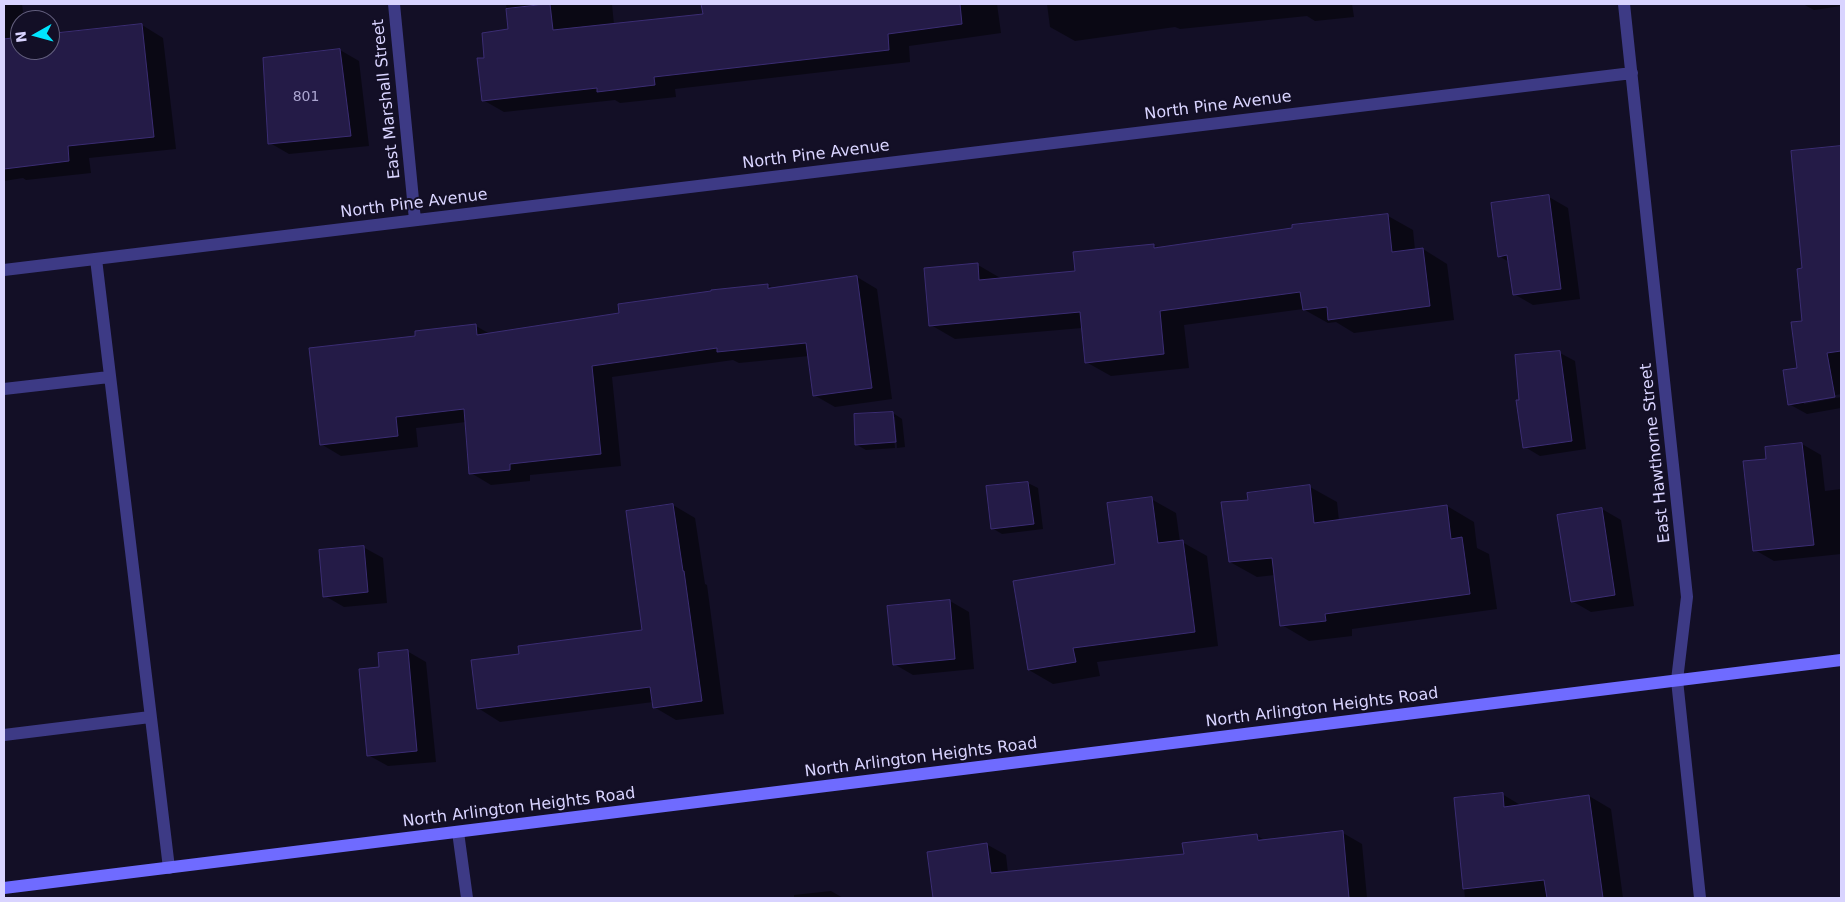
<!DOCTYPE html>
<style>
body{margin:0}
#map{position:relative;width:1845px;height:902px;overflow:hidden;background:#130f26;font-family:"DejaVu Sans",sans-serif}
canvas{display:block}
.frame{position:absolute;inset:0;border:5px solid #d9d4ff;pointer-events:none}
.north{position:absolute;left:10px;top:10px;width:50px;height:50px;box-sizing:border-box;background:#130f26;border:1px solid #625e7d;border-radius:50%;rotate:263deg;font-size:14px;font-weight:700;line-height:20px;text-align:center;color:#d9d4ff}
.north::after{content:'';display:block;margin:auto;width:18px;height:22px;background:#00e5ff;clip-path:polygon(50% 0,100% 100%,50% 72%,0 100%)}
</style>
<div id="map">
<canvas width="1845" height="902"></canvas>
<div class="frame"></div>
<div class="north">N</div>
</div>
<script>
const ctx = document.querySelector('canvas').getContext('2d');
ctx.lineJoin = 'round';
function paint(path, color) {
  ctx.fillStyle = color;
  ctx.fill(path, 'evenodd');
}
function strokePath(path, color, width, dash) {
  ctx.strokeStyle = color;
  ctx.lineWidth = width;
  ctx.lineCap = dash ? 'butt' : 'round';
  ctx.setLineDash(dash || []);
  ctx.stroke(path);
}
function drawText(font, color, halo, rows, align = 'center') {
  ctx.font = font + ' "DejaVu Sans",sans-serif';
  ctx.lineWidth = 4;
  ctx.setLineDash([]);
  ctx.textBaseline = 'middle';
  ctx.strokeStyle = halo;
  ctx.fillStyle = color;
  for (const [text, x, y, turn = 0] of rows) {
    ctx.save();
    ctx.translate(x, y);
    ctx.rotate((+turn || 0) * Math.PI / 180);
    ctx.textAlign = isNaN(turn) ? turn : align;
    if (halo) ctx.strokeText(text, 0, 0);
    ctx.fillText(text, 0, 0);
    ctx.restore();
  }
}
const shadow = new Path2D(`
 M 4,4 L 22,4 L 24,20 L 20,20 L 20,50 L 50,50 L 50,35 L 142,25 L 163,38 L 176,149 L 89,158 L 91,173 L 26,180 L 23,178 L 4,181 Z
 M 506,4 L 612,4 L 614,25 L 704,15 L 703,4 L 997,4 L 1001,33 L 909,46 L 910,62 L 675,89 L 676,97 L 620,103 L 615,100 L 504,112 L 483,100 L 485,59 L 510,31 Z
 M 1047,4 L 1352,4 L 1354,17 L 1315,21 L 1307,16 L 1180,29 L 1175,27 L 1075,41 L 1050,27 Z
 M 1803,4 L 1841,4 L 1841,6 L 1814,10 Z
 M 340,50 L 359,61 L 369,146 L 289,154 L 270,143 Z
 M 1841,147 L 1841,408 L 1807,414 L 1789,404 L 1798,369 L 1804,322 L 1803,269 L 1792,152 ZM 1841,394 L 1841,397 L 1804,404 L 1804,401 Z
 M 1549,197 L 1568,208 L 1580,299 L 1533,305 L 1514,294 L 1509,262 L 1499,256 Z
 M 1388,216 L 1413,230 L 1415,250 L 1423,249 L 1447,264 L 1454,320 L 1354,333 L 1336,322 L 1328,323 L 1303,309 L 1184,325 L 1189,368 L 1111,376 L 1086,362 L 1082,328 L 955,339 L 931,325 L 978,265 L 1002,279 L 1077,272 L 1153,245 L 1159,248 Z
 M 857,277 L 877,289 L 892,399 L 835,407 L 814,395 L 809,356 L 739,363 L 733,360 L 612,377 L 621,466 L 530,475 L 530,481 L 491,485 L 471,473 L 466,422 L 416,428 L 418,447 L 341,456 L 321,444 L 417,337 L 476,326 L 490,334 L 621,314 L 767,285 L 774,288 Z
 M 1560,353 L 1575,361 L 1586,449 L 1540,456 L 1525,447 L 1520,401 Z
 M 893,413 L 902,419 L 905,447 L 897,448 L 895,417 L 892,417 L 895,448 L 866,450 L 857,445 Z
 M 1802,444 L 1821,455 L 1825,491 L 1841,489 L 1841,554 L 1774,561 L 1755,550 L 1767,460 L 1766,448 Z
 M 1028,483 L 1038,488 L 1043,529 L 1002,534 L 992,528 Z
 M 1310,487 L 1337,502 L 1339,521 L 1447,506 L 1474,522 L 1477,548 L 1489,554 L 1497,609 L 1352,629 L 1352,636 L 1309,641 L 1282,625 L 1275,575 L 1257,577 L 1230,562 L 1249,501 Z
 M 1151,499 L 1176,513 L 1180,542 L 1182,542 L 1207,556 L 1218,646 L 1097,662 L 1100,676 L 1053,684 L 1029,670 L 1116,565 Z
 M 673,505 L 695,518 L 705,584 L 707,585 L 724,714 L 676,720 L 654,707 L 653,702 L 500,722 L 478,708 L 521,655 L 644,631 Z
 M 1602,509 L 1621,520 L 1634,606 L 1591,612 L 1572,601 Z
 M 363,547 L 383,558 L 387,603 L 344,607 L 325,596 Z
 M 950,601 L 969,612 L 974,669 L 913,675 L 894,664 Z
 M 407,651 L 426,662 L 436,762 L 388,766 L 368,755 L 380,668 Z
 M 1502,794 L 1522,806 L 1589,796 L 1611,809 L 1623,898 L 1465,898 L 1455,799 Z
 M 1343,833 L 1362,844 L 1367,898 L 935,898 L 928,853 L 986,844 L 1006,855 L 1008,873 L 1185,856 L 1257,836 L 1265,840 Z
 M 831,891 L 843,898 L 794,898 L 794,895 Z`);
const building = new Path2D(`
 M 550,4 L 553,30 L 703,14 L 701,4 L 960,4 L 962,24 L 888,34 L 889,50 L 654,77 L 655,85 L 597,92 L 597,88 L 482,101 L 477,58 L 484,58 L 482,33 L 508,29 L 506,9 Z
 M 142,24 L 154,137 L 68,146 L 69,161 L 4,169 L 4,39 L 20,37 L 20,50 L 50,50 L 50,34 Z
 M 340,49 L 351,136 L 268,144 L 263,58 Z
 M 1841,146 L 1841,351 L 1827,353 L 1835,397 L 1788,405 L 1783,370 L 1797,368 L 1791,322 L 1802,321 L 1797,269 L 1802,268 L 1791,151 Z
 M 1549,195 L 1561,289 L 1513,295 L 1507,255 L 1498,257 L 1491,203 Z
 M 1388,214 L 1392,252 L 1423,248 L 1430,306 L 1328,320 L 1327,307 L 1303,310 L 1300,292 L 1160,311 L 1164,354 L 1085,363 L 1080,312 L 929,326 L 924,268 L 978,263 L 979,280 L 1075,271 L 1073,252 L 1154,244 L 1154,248 L 1292,228 L 1292,225 Z
 M 857,276 L 872,388 L 813,396 L 806,343 L 717,352 L 717,348 L 592,366 L 601,454 L 510,464 L 510,470 L 469,474 L 464,409 L 396,417 L 398,436 L 320,445 L 309,348 L 415,336 L 415,331 L 476,324 L 477,335 L 619,313 L 618,304 L 711,291 L 711,290 L 768,284 L 768,288 Z
 M 1560,351 L 1572,441 L 1523,448 L 1516,400 L 1519,400 L 1515,355 Z
 M 893,412 L 896,442 L 855,445 L 854,414 Z
 M 1802,443 L 1814,545 L 1753,551 L 1743,461 L 1766,459 L 1765,447 Z
 M 1028,482 L 1034,524 L 991,529 L 986,486 Z
 M 1310,485 L 1314,523 L 1447,505 L 1451,539 L 1462,537 L 1470,594 L 1325,614 L 1326,621 L 1280,626 L 1272,558 L 1229,562 L 1221,502 L 1248,500 L 1247,493 Z
 M 1152,497 L 1158,543 L 1183,540 L 1195,632 L 1073,648 L 1076,662 L 1028,670 L 1013,581 L 1115,564 L 1107,503 Z
 M 673,504 L 683,571 L 684,571 L 702,701 L 653,708 L 650,687 L 477,709 L 471,660 L 519,654 L 518,646 L 642,630 L 626,511 Z
 M 1602,508 L 1615,595 L 1571,602 L 1557,515 Z
 M 364,546 L 368,592 L 323,597 L 319,550 Z
 M 950,600 L 955,659 L 893,665 L 887,606 Z
 M 408,650 L 417,751 L 367,756 L 359,669 L 379,667 L 378,653 Z
 M 1503,793 L 1504,807 L 1589,795 L 1603,898 L 1547,898 L 1544,880 L 1463,889 L 1454,798 Z
 M 1343,831 L 1349,898 L 933,898 L 927,852 L 987,843 L 991,873 L 1184,854 L 1182,843 L 1257,834 L 1258,840 Z`);
const lane = new Path2D(`
 M 96,259 L 169,868
 M 4,389 L 109,377
 M 4,735 L 150,717
 M 458,832 L 467,898`);
const street = new Path2D(`
 M 394,4 L 415,220
 M 1624,4 L 1687,597 L 1677,680 L 1700,898
 M 4,270 L 1632,73`);
const secondary = new Path2D(`
 M 4,888 L 1841,660`);
const numberNames = [
 ["801",306,97]
];
const streetNames = [
 ["East Marshall Street",387,99,-96],
 ["North Pine Avenue",1218,106,-7],
 ["North Pine Avenue",816,155,-7],
 ["North Pine Avenue",414,204,-7],
 ["East Hawthorne Street",1656,453,-96],
 ["North Arlington Heights Road",1322,708,-7],
 ["North Arlington Heights Road",921,758,-7],
 ["North Arlington Heights Road",519,808,-7]
];
paint(shadow, '#0007');
paint(building, '#241b47');
strokePath(building, '#3b2d73', 1);
strokePath(lane, '#3d3a85', 12);
strokePath(street, '#3d3a85', 12);
strokePath(secondary, '#6f6bff', 12);
drawText('14px', '#aca6d1', null, numberNames);
drawText('16px', '#d9d4ff', '#130f26', streetNames);
</script>
